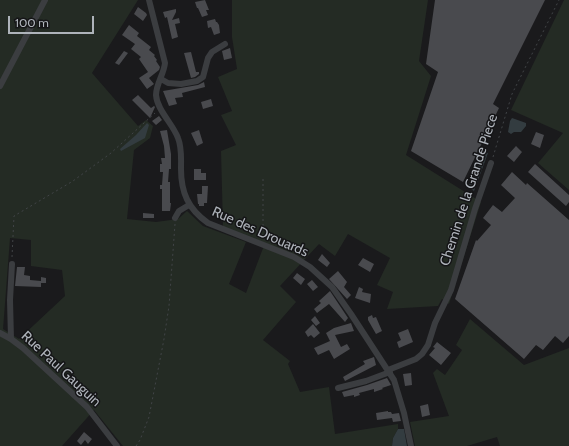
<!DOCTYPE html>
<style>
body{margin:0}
#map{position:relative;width:569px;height:446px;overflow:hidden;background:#1a1a1c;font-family:Cabin,sans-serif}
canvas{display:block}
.scale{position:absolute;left:8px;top:16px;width:86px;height:18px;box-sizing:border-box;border:2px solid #aeb3ba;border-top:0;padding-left:5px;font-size:12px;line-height:14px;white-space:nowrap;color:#aeb3ba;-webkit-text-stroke:3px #151517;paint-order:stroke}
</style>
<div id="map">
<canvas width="569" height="446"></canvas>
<div class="scale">100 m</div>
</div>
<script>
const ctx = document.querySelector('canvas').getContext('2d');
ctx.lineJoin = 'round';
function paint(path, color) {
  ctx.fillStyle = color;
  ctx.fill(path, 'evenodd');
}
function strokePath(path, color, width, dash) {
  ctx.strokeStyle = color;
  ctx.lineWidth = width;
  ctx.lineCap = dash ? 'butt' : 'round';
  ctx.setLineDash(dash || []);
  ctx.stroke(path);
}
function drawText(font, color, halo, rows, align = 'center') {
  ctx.font = font + ' Cabin,sans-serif';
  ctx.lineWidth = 3;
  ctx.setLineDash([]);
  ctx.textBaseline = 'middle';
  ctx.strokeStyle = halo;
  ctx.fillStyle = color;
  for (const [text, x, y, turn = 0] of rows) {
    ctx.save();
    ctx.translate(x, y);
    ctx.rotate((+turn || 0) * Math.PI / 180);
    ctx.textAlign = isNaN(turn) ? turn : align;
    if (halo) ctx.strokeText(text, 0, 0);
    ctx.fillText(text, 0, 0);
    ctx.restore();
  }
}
const green = new Path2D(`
 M 0,0 L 138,0 L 92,73 L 138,126 L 146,120 L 153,126 L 150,138 L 134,150 L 127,219 L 156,222 L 178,219 L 187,211 L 203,226 L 246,242 L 229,284 L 246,293 L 265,243 L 223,227 L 221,151 L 236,145 L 221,115 L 232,111 L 218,77 L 237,69 L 232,37 L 232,0 L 428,0 L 419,61 L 431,76 L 406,155 L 481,202 L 449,304 L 442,299 L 438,306 L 387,309 L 393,292 L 377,285 L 390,258 L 348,234 L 335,256 L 319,244 L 280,286 L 296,302 L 263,340 L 290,361 L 288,364 L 300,392 L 329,387 L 335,434 L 398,424 L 398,429 L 393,438 L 392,446 L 123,446 L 94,410 L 62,446 L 0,446 ZM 10,238 L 31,240 L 31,266 L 62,270 L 65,296 L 19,339 L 3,329 Z
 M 564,0 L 569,0 L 569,190 L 538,163 L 563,133 L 511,110 Z
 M 470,319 L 524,365 L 569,348 L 569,446 L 500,446 L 497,437 L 467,446 L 415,446 L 410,422 L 449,416 L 433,373 L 437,369 L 445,375 L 462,350 L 456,345 Z`);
const water = new Path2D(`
 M 512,118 L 526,123 L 526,126 L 521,132 L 514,132 L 511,134 L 508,132 L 510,121 Z
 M 147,123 L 149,125 L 145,138 L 121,151 L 120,149 L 136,135 Z
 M 485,152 L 488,153 L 474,191 L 468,187 Z
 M 398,429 L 404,429 L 407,446 L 392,446 L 393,438 Z`);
const building = new Path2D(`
 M 205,0 L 209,10 L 206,10 L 208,15 L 202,17 L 198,8 L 197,8 L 195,2 Z
 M 435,0 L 545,0 L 493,104 L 499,108 L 463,182 L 411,151 L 438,72 L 426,64 Z
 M 138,7 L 146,13 L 147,15 L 143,21 L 134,14 Z
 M 176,9 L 176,12 L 172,20 L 179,18 L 180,23 L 175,24 L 178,37 L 172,39 L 167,17 L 165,18 L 163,12 Z
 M 215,19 L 216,22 L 217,22 L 219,25 L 220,33 L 214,35 L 211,27 L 208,28 L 207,21 Z
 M 129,25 L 139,33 L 137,36 L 151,47 L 149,50 L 155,55 L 154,56 L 157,60 L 156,61 L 160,67 L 159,70 L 149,78 L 154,84 L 147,89 L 139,78 L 148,72 L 139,59 L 141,57 L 131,49 L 135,44 L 122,35 Z
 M 230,48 L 232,58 L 224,60 L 222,51 Z
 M 124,51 L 128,53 L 119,65 L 115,63 Z
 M 191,52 L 196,72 L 199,72 L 199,74 L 195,77 L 191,78 L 184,53 Z
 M 204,82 L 205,87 L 182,93 L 183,97 L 175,98 L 177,104 L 169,106 L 163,91 L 198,85 Z
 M 138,95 L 151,108 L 154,106 L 155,107 L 150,118 L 132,100 Z
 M 211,99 L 213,106 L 203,109 L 201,102 Z
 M 159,116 L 162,120 L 156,125 L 152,121 Z
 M 167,130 L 171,154 L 171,169 L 169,169 L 168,182 L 170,182 L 170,203 L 171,203 L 170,211 L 162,211 L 162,189 L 160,189 L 160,185 L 162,185 L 163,172 L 160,172 L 160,164 L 162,164 L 161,158 L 165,158 L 164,146 L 160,131 Z
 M 199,130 L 203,143 L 197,146 L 191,133 Z
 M 536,132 L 544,135 L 540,148 L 531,144 Z
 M 516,146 L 522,152 L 514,162 L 507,156 Z
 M 535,164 L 569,195 L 569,202 L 566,206 L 528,172 Z
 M 194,169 L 201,169 L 201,173 L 206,173 L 206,180 L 194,180 Z
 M 512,172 L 526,185 L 527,183 L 569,220 L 569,336 L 563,343 L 555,336 L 543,350 L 536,345 L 524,359 L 455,299 L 476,240 L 477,241 L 491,225 L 483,218 L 493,205 L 502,212 L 515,198 L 501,185 Z
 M 202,186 L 208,186 L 207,203 L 204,203 L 204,206 L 199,206 L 199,204 L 198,204 L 197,194 L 202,194 Z
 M 143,213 L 154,214 L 154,218 L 143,218 Z
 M 322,254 L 330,263 L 327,267 L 318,260 Z
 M 363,258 L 374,264 L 370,272 L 358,265 Z
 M 17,267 L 25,267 L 24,275 L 30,276 L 30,280 L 41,281 L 41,277 L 46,278 L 46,283 L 41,283 L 41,287 L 15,286 Z
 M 338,271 L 347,282 L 344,287 L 351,295 L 347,299 L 329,279 Z
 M 297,273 L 305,279 L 301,285 L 293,278 Z
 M 312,280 L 318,287 L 313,291 L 307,284 Z
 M 359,287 L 363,289 L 362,292 L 371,294 L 370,303 L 355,298 Z
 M 330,291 L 348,318 L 345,322 L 329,304 L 317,313 L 314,309 L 321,303 L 319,301 Z
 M 372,315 L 373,318 L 376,317 L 382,331 L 376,334 L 368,320 L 368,317 Z
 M 315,316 L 320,323 L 316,326 L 311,320 Z
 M 351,323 L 354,331 L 335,335 L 341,347 L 347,344 L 350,349 L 334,359 L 329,350 L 318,355 L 314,348 L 330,341 L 326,333 L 334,328 Z
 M 313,324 L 320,333 L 314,338 L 311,335 L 308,337 L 305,332 Z
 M 408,329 L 413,342 L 399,348 L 397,342 L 401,340 L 398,333 Z
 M 437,342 L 451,353 L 441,365 L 429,355 L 435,348 L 433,347 Z
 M 374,357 L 376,365 L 345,381 L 343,377 L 365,364 L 363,361 Z
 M 411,373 L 412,385 L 405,386 L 403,374 Z
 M 387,378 L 391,385 L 382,388 L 383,389 L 374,392 L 374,389 L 359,393 L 360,395 L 354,397 L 354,395 L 344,397 L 342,392 L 367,385 Z
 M 428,404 L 430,415 L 422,417 L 420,406 Z
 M 388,411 L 388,412 L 391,412 L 392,414 L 399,413 L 401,421 L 393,422 L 392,418 L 377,420 L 376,413 Z
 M 84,432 L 92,439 L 88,444 L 85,440 L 81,445 L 77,441 Z`);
const path = new Path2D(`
 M 493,157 L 512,94 L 559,0
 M 263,179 L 263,238
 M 12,257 L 14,216 L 73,181 L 111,153 L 155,113
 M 136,446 L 140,440 L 149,417 L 164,339 L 169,306 L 175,224`);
const street = new Path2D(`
 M 149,0 L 165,63 C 164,74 156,84 156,95 C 157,110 173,124 178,138 C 182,148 181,158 181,169 C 181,192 188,209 208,223 L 294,257 L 310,267 L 332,287 L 351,314 L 394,380 L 404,413 L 411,446
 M 161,79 L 168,83 L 181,84 L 197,81 L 203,77 L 208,58 L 212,52 L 225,44
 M 0,86 L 45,0
 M 175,218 L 179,211 L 189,205
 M 0,333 L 11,339 L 23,348 L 87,407 L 117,446
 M 11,339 L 10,300 L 12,264
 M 388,370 L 416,359 L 422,354 L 428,345 L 435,323 L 451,290 L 475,209 L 491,163
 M 338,388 L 366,381 L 390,372`);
const streetNames = [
 ["Chemin de la Grande Piece",469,190,-72],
 ["Rue des Drouards",260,232,24],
 ["Rue Paul Gauguin",61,369,43]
];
paint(green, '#242b24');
paint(water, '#333c40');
paint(building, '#494a4e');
strokePath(path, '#414447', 1, [2, 3]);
strokePath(street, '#3b3d40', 6);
drawText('14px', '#aeb3ba', '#151517', streetNames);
</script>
